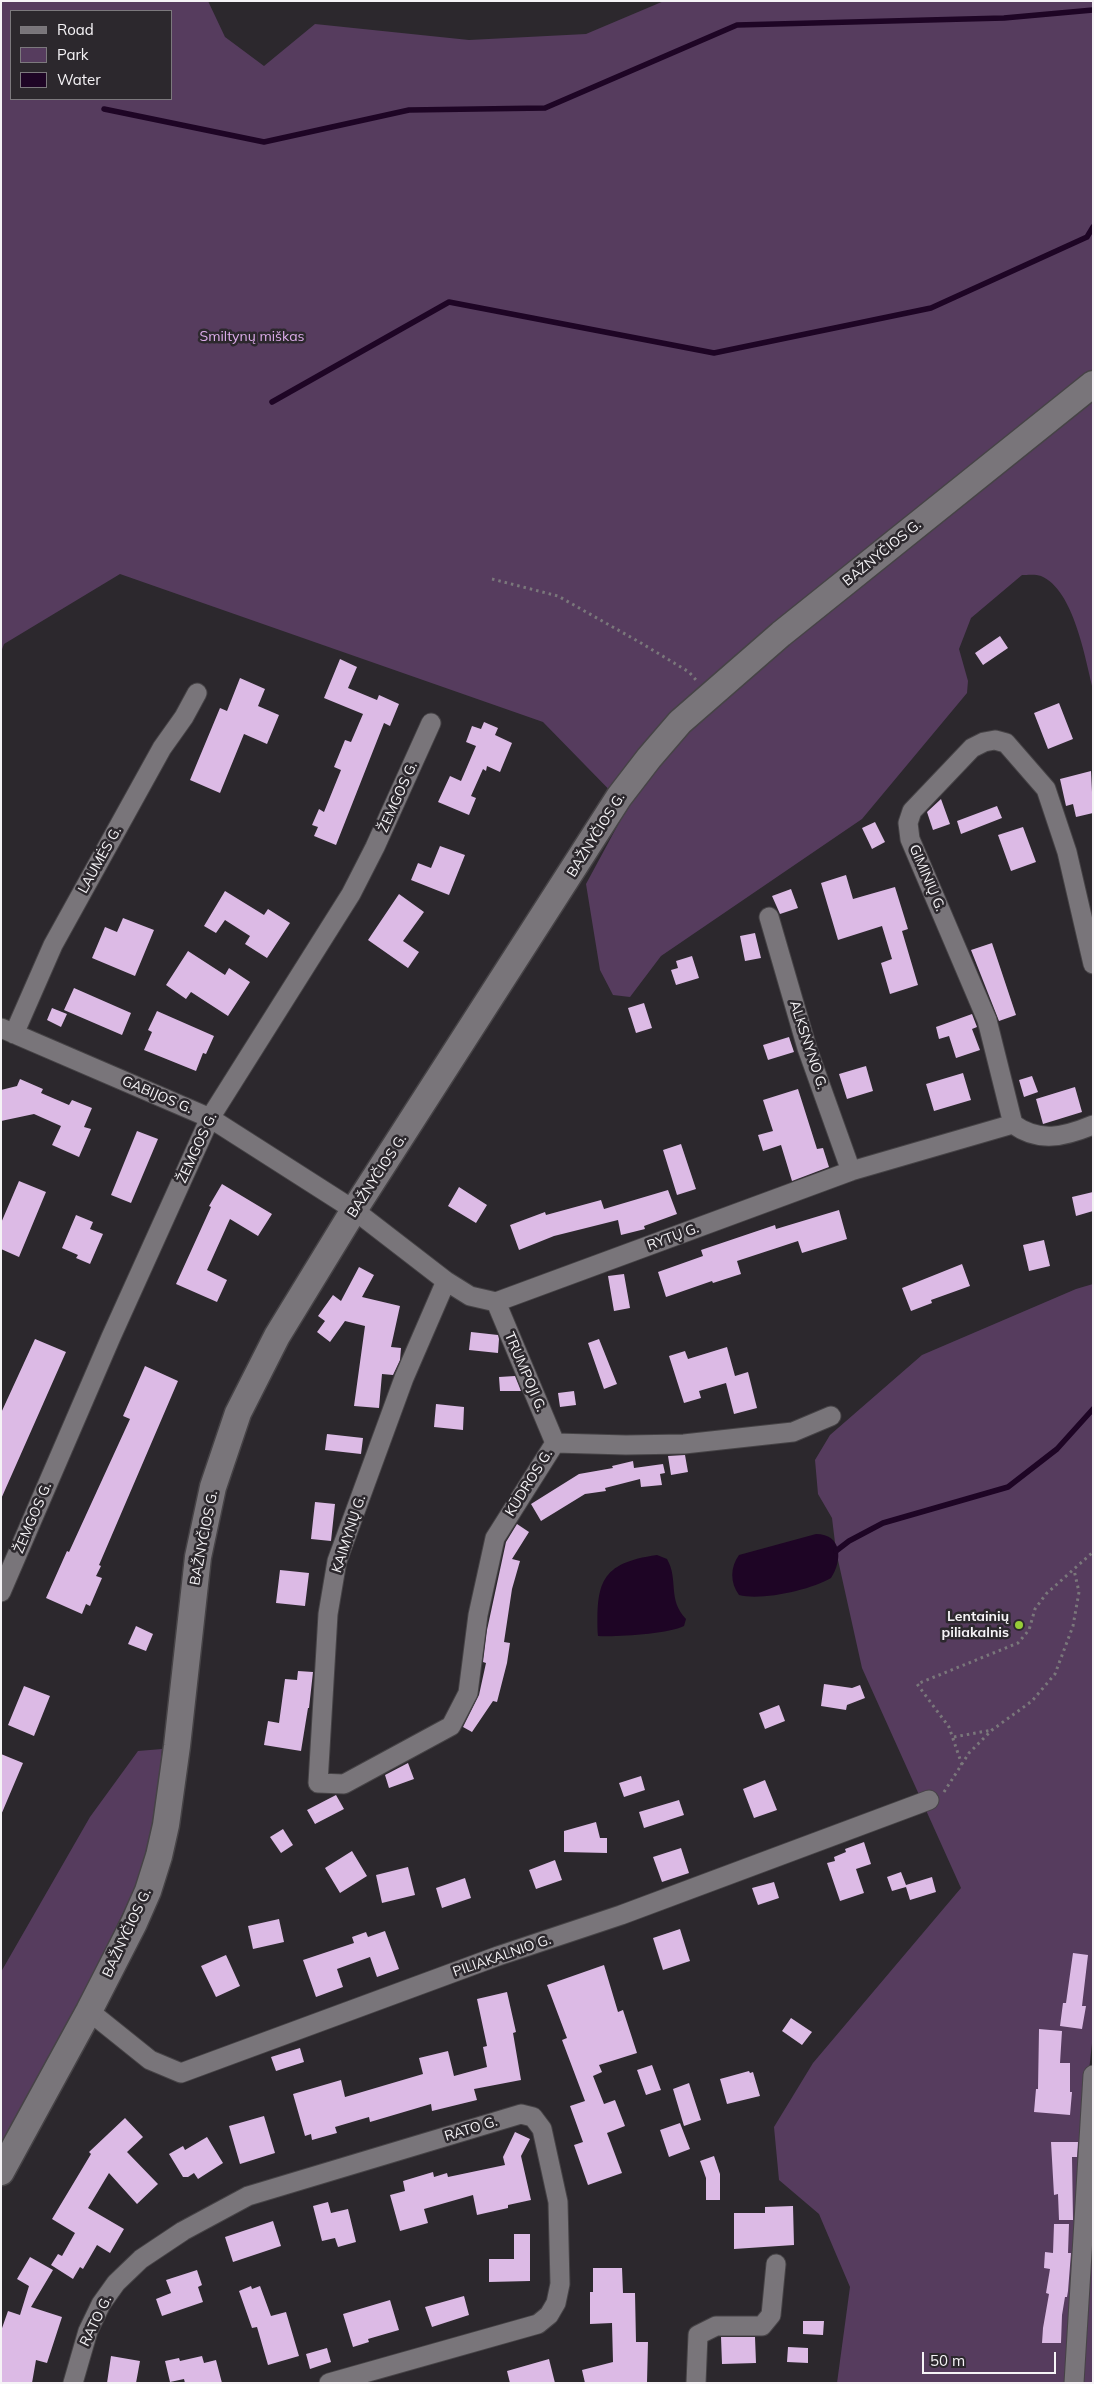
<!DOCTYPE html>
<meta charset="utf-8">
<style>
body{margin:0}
#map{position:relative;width:1094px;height:2384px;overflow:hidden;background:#2c282d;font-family:Mulish,sans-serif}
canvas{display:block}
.frame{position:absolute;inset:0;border:2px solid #f5f3f6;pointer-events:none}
.legend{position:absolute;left:10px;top:10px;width:162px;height:90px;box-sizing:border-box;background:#2c282d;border:1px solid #7c797d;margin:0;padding:6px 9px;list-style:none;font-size:15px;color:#f5f3f6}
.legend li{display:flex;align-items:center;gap:10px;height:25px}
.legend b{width:25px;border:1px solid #7c797d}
.scale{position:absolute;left:922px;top:2352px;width:134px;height:22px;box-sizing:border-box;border:2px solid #f5f3f6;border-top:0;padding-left:6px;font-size:15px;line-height:18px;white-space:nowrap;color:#f5f3f6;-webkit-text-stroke:4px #2c282d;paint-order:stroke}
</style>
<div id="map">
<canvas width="1094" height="2384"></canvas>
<div class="frame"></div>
<ul class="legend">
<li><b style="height:6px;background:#79757a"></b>Road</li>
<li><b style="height:14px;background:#563c5e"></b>Park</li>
<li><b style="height:14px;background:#1e0525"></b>Water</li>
</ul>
<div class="scale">50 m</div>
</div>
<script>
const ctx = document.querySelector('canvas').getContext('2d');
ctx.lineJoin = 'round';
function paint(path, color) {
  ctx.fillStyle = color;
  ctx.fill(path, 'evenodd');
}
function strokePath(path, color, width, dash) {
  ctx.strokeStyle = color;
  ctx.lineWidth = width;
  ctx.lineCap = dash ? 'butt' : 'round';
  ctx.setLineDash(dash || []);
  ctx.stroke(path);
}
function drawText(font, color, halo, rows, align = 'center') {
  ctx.font = font + ' Mulish,sans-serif';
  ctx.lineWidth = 5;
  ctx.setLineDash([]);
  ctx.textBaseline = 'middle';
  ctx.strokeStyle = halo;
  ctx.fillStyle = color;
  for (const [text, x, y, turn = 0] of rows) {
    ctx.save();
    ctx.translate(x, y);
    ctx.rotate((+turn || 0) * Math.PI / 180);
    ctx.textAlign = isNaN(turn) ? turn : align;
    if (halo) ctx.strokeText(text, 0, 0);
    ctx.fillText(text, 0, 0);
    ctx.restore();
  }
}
const green = new Path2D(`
 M 1,1 L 208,1 L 225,37 L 264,66 L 315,24 L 469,40 L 586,34 L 664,1 L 1093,1 L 1093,689 C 1085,658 1074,590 1041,576 C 1036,574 1027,575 1022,575 L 971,618 L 959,649 L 968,681 L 967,693 L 862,819 L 661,956 L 630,997 L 613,995 L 600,970 L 586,884 L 627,808 L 543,722 L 120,574 L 4,644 L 1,652 ZM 11,11 L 171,11 L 171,99 L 11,99 Z
 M 1093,1284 L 1093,2034 L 1084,2117 L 1070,2383 L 837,2383 L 850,2287 L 819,2214 L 779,2180 L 774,2127 L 813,2063 L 961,1888 L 862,1668 L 836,1551 L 832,1518 L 818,1494 L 815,1460 L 830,1435 L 922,1355 L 1076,1289 Z
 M 162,1749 L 155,1821 L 136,1886 L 78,2006 L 1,2147 L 1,1972 L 90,1817 L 138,1751 Z
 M 1093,2117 L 1093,2383 L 1081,2383 Z`);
const water = new Path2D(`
 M 816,1534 C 842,1534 843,1560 831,1578 C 811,1590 761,1601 739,1595 C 730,1583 730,1567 739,1555 Z
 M 657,1555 L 667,1559 C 679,1580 667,1599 686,1619 L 684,1626 C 668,1634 618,1637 598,1636 C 596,1583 600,1563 657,1555 Z`);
const stream = new Path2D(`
 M 104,109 L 264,142 L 409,110 L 545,108 L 737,25 L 1004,18 L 1093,10
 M 272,402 L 449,302 L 714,353 L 931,308 L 1087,237 L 1093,227
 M 836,1551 L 849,1541 L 883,1523 L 1008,1487 L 1057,1449 L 1093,1409`);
const building = new Path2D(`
 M 1000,636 L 1008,648 L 983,665 L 975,653 Z
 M 340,659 L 357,667 L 348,688 L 377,700 L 379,695 L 399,704 L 390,726 L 384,723 L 336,845 L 314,836 L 318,827 L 312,825 L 319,809 L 324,812 L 341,770 L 334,767 L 345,740 L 351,742 L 363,714 L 324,698 Z
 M 240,678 L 265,689 L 258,706 L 279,715 L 267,744 L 244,734 L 220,793 L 190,780 L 220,708 L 227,711 Z
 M 1059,703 L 1073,739 L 1048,749 L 1034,713 Z
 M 484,722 L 498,728 L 495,735 L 512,743 L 500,772 L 487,766 L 486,771 L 483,769 L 471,796 L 476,798 L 469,815 L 438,802 L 450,776 L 461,781 L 476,746 L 466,742 L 472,726 L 481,729 Z
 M 1091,771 L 1093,813 L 1076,817 L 1073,804 L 1066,806 L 1060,779 Z
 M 941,799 L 950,824 L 933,830 L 927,812 Z
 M 997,806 L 1002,818 L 961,834 L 957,821 Z
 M 875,822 L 885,842 L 872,849 L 862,828 Z
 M 1023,827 L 1036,862 L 1011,871 L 998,835 Z
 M 440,846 L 465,855 L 449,895 L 411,880 L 418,863 L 431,868 Z
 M 846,875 L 853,899 L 895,887 L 908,929 L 902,931 L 918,985 L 890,994 L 881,963 L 892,959 L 882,926 L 838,940 L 821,883 Z
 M 791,889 L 798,908 L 780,914 L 772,896 Z
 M 225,891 L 264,915 L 268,909 L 290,923 L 267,958 L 245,944 L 250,936 L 225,920 L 216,933 L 204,926 Z
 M 399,894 L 424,912 L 403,941 L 419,952 L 408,968 L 368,940 Z
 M 123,918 L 154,930 L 135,976 L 92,958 L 105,927 L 117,932 Z
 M 755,933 L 761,958 L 745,961 L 740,936 Z
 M 992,943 L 1016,1015 L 999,1021 L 971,950 Z
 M 188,951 L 225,975 L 229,968 L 250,982 L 228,1016 L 191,992 L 186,999 L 166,985 Z
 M 692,956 L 699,978 L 676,985 L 671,970 L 678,968 L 676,961 Z
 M 74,988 L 131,1013 L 122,1035 L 64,1010 Z
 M 644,1003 L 652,1028 L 636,1033 L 628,1008 Z
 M 52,1008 L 67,1014 L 61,1027 L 47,1020 Z
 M 157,1011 L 214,1036 L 206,1054 L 203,1053 L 196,1071 L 144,1050 L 152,1032 L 148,1030 Z
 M 972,1014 L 977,1027 L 972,1029 L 980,1050 L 956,1058 L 949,1036 L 939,1039 L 936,1027 Z
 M 789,1037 L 794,1052 L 768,1060 L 763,1045 Z
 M 866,1066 L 873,1091 L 847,1099 L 839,1074 Z
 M 963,1073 L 971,1100 L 934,1111 L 926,1084 Z
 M 1032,1076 L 1038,1092 L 1024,1097 L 1019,1080 Z
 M 20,1079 L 43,1089 L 41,1093 L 69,1105 L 72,1100 L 92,1108 L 84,1127 L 91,1129 L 79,1157 L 52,1145 L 61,1126 L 34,1114 L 1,1121 L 1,1090 L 17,1086 Z
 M 1075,1087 L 1082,1112 L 1043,1124 L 1036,1099 Z
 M 798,1089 L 817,1149 L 823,1148 L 829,1167 L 792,1181 L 781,1145 L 763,1151 L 758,1135 L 773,1131 L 763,1100 Z
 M 137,1131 L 158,1139 L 131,1203 L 111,1195 Z
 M 681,1144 L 696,1189 L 677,1195 L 663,1150 Z
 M 19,1181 L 46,1192 L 19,1257 L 1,1249 L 1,1223 Z
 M 222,1184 L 272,1214 L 258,1236 L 230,1219 L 207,1270 L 227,1280 L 217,1302 L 176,1284 L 211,1207 L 209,1206 Z
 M 459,1187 L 487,1205 L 476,1223 L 448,1206 Z
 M 668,1190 L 677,1214 L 644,1226 L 645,1229 L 621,1235 L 618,1220 L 554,1236 L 519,1250 L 510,1225 L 545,1212 L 546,1215 L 601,1200 L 604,1209 Z
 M 1093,1192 L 1093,1211 L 1076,1216 L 1072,1197 Z
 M 839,1210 L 847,1239 L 802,1253 L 798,1241 L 737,1261 L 741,1274 L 713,1283 L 712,1281 L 666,1297 L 658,1272 L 703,1256 L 701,1250 L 775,1225 L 776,1229 Z
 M 76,1215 L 93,1222 L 90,1229 L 103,1234 L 90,1264 L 76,1258 L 78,1255 L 62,1248 Z
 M 1044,1240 L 1050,1266 L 1029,1271 L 1023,1245 Z
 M 962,1264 L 970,1286 L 931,1300 L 932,1303 L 911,1311 L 902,1288 Z
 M 359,1267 L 374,1275 L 362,1297 L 400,1306 L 391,1347 L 401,1348 L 400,1360 L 393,1375 L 382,1374 L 379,1408 L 354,1406 L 365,1326 L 345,1321 L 330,1342 L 317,1332 L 325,1321 L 318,1316 L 333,1295 L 341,1301 Z
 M 624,1274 L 630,1308 L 614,1311 L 608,1276 Z
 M 471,1332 L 498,1335 L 499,1339 L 498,1353 L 469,1350 Z
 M 35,1339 L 66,1352 L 1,1499 L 1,1413 Z
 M 599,1339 L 617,1384 L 604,1389 L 588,1343 Z
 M 727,1347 L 735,1376 L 748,1372 L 757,1408 L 734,1414 L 726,1383 L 699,1391 L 701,1398 L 684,1403 L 669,1356 L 685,1351 L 688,1359 Z
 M 145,1366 L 178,1381 L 99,1565 L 101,1566 L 96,1576 L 102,1578 L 90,1606 L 86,1604 L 82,1614 L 46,1598 L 67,1551 L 69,1552 L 130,1419 L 123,1416 Z
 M 515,1376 L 521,1391 L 500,1391 L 499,1377 Z
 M 574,1391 L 576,1405 L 560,1407 L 558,1393 Z
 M 436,1404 L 464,1407 L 463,1430 L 434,1427 Z
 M 327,1434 L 363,1438 L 361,1454 L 325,1450 Z
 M 685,1455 L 688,1472 L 671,1475 L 668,1456 Z
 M 633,1461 L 634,1468 L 663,1464 L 665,1473 L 660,1474 L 662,1485 L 641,1487 L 640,1479 L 605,1488 L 606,1491 L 585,1494 L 541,1521 L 531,1504 L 579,1474 L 613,1468 L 612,1466 Z
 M 315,1502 L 335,1504 L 331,1541 L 311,1539 Z
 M 517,1524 L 529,1532 L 512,1559 L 520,1561 L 512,1589 L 504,1642 L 510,1643 L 507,1663 L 497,1702 L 493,1701 L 472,1732 L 463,1727 L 479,1695 L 486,1663 L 483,1662 L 487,1630 L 506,1542 Z
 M 280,1570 L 309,1573 L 305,1606 L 276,1603 Z
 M 136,1626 L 153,1634 L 146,1651 L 128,1644 Z
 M 298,1671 L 313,1672 L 309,1708 L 308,1708 L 301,1751 L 264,1745 L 268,1721 L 279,1723 L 285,1679 L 297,1680 Z
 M 824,1684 L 852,1688 L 860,1685 L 865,1698 L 847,1705 L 846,1710 L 821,1706 Z
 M 24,1686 L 50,1696 L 34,1736 L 8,1725 Z
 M 779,1705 L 785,1721 L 765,1729 L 759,1713 Z
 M 1,1754 L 23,1763 L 1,1815 Z
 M 408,1763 L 414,1779 L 389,1788 L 385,1775 Z
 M 641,1776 L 645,1790 L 624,1797 L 619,1783 Z
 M 765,1780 L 777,1810 L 754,1818 L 743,1789 Z
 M 336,1795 L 344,1809 L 315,1824 L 307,1810 Z
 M 679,1800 L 684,1815 L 644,1828 L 639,1812 Z
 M 596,1822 L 600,1838 L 607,1838 L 607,1853 L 564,1852 L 564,1831 Z
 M 283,1829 L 293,1845 L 281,1853 L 270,1837 Z
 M 864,1842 L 871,1864 L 856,1869 L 864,1893 L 840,1901 L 827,1863 L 835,1861 L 834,1857 L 846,1852 L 845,1849 Z
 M 681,1848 L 689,1873 L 662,1882 L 653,1857 Z
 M 352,1851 L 367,1876 L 340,1893 L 325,1868 Z
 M 555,1860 L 562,1880 L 536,1889 L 529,1870 Z
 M 408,1867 L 415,1895 L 382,1903 L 376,1875 Z
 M 901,1872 L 906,1885 L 932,1877 L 936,1892 L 910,1900 L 906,1887 L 892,1891 L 887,1877 Z
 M 465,1878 L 471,1898 L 442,1908 L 436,1888 Z
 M 774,1882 L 779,1898 L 758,1905 L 752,1888 Z
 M 279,1919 L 284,1942 L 253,1949 L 248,1926 Z
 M 680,1929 L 690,1961 L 663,1970 L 653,1938 Z
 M 385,1931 L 399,1969 L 377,1977 L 370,1957 L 337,1969 L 343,1987 L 316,1997 L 303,1960 L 354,1943 L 352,1937 L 366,1932 L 368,1937 Z
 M 1073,1953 L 1088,1955 L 1082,2006 L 1086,2006 L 1082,2029 L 1060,2026 L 1063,2003 L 1066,2003 Z
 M 226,1955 L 240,1986 L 216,1997 L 201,1966 Z
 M 604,1965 L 618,2012 L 623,2010 L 637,2053 L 599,2065 L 602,2072 L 593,2076 L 604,2104 L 615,2100 L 625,2126 L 607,2133 L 622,2173 L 588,2185 L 574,2145 L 583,2142 L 570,2106 L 585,2101 L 562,2040 L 567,2038 L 547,1985 Z
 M 507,1992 L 516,2032 L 513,2033 L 521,2080 L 474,2089 L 477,2100 L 432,2111 L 431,2104 L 370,2122 L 369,2117 L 335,2127 L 337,2133 L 312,2140 L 311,2134 L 305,2136 L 293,2094 L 341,2080 L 345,2097 L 423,2074 L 419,2058 L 448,2051 L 454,2076 L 487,2067 L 483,2047 L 487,2046 L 477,1999 Z
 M 791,2018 L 812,2032 L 802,2045 L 782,2031 Z
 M 1039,2029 L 1062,2031 L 1060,2063 L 1070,2063 L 1070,2092 L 1072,2092 L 1070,2115 L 1034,2112 L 1036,2089 L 1038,2089 Z
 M 300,2048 L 304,2062 L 276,2071 L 271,2057 Z
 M 652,2065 L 661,2090 L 646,2095 L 637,2070 Z
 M 749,2071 L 750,2073 L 753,2072 L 760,2096 L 727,2104 L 720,2079 Z
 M 689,2083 L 701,2120 L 684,2126 L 673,2089 Z
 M 264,2116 L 275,2153 L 240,2164 L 229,2126 Z
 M 125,2118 L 143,2137 L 127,2152 L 158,2184 L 137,2204 L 109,2173 L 88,2208 L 124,2229 L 110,2253 L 97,2245 L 83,2269 L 80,2267 L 73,2279 L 51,2265 L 58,2254 L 62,2256 L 75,2233 L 52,2219 L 91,2154 L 89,2152 Z
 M 680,2123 L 690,2149 L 669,2157 L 660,2130 Z
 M 515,2132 L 530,2139 L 521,2156 L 531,2200 L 508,2205 L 508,2208 L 477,2215 L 473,2195 L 424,2209 L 428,2223 L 400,2231 L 390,2195 L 405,2191 L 403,2181 L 433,2172 L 434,2177 L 447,2173 L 448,2177 L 505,2165 L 503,2157 Z
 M 207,2137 L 223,2163 L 198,2179 L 194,2173 L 188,2177 L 183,2177 L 169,2154 L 183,2146 L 185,2150 Z
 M 1051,2142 L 1078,2142 L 1077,2157 L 1072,2157 L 1073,2220 L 1059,2220 L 1058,2194 L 1054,2195 Z
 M 714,2156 L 720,2174 L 720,2200 L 706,2200 L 706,2178 L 700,2161 Z
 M 328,2202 L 331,2213 L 348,2209 L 356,2242 L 338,2247 L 335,2238 L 322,2241 L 313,2206 Z
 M 793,2206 L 794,2245 L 734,2249 L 734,2213 L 765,2213 L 765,2207 Z
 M 273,2221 L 281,2246 L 233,2262 L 225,2237 Z
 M 1054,2224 L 1069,2224 L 1068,2253 L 1071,2253 L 1068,2291 L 1067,2297 L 1065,2297 L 1062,2315 L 1061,2343 L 1042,2343 L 1043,2328 L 1049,2294 L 1046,2293 L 1050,2269 L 1044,2268 L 1045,2252 L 1053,2253 Z
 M 514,2234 L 530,2234 L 530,2281 L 489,2282 L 489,2259 L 514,2259 Z
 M 30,2257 L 53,2270 L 31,2307 L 62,2317 L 47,2363 L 36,2360 L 32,2383 L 1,2383 L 1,2331 L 8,2311 L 20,2315 L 29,2286 L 17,2279 Z
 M 593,2268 L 622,2268 L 623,2293 L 635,2293 L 636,2342 L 648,2342 L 647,2383 L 585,2383 L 582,2370 L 613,2362 L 612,2323 L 590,2324 L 590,2292 L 593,2292 Z
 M 197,2270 L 202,2285 L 198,2287 L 203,2302 L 162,2316 L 156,2299 L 171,2293 L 166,2280 Z
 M 251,2286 L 252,2289 L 260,2286 L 271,2316 L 286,2312 L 299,2356 L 268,2365 L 257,2327 L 252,2328 L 239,2291 Z
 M 464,2296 L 469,2315 L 432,2327 L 425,2307 Z
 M 390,2300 L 399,2330 L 368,2339 L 369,2342 L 353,2347 L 343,2314 Z
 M 803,2321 L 824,2321 L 823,2335 L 803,2334 Z
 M 721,2337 L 755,2337 L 756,2363 L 722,2364 Z
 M 788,2347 L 808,2348 L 808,2363 L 787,2362 Z
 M 327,2348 L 331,2362 L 310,2369 L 306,2354 Z
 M 111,2356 L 140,2361 L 136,2383 L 107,2383 Z
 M 202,2356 L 204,2363 L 216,2360 L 222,2383 L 185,2383 L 184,2379 L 170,2382 L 165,2361 L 179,2358 L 180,2361 Z
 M 549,2359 L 555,2383 L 510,2383 L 507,2371 Z`);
const path = new Path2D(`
 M 492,579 L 558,596 L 641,643 L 689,672 L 696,680
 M 954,1737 L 992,1730
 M 962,1765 L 949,1727 L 917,1684 L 1018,1643 L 1029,1630 L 1035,1609 L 1046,1594 L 1093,1552
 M 944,1792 L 969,1753 L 992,1730 L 1032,1701 L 1055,1674 L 1073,1626 L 1079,1592 L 1074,1570`);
const street = new Path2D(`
 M 769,917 L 807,1048 L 851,1171
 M 1093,964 L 1067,852 L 1046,789 L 1006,743 L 995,740 L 984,742 L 972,748 L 912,811 L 908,823 L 910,839 L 987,1020 L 1013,1124 C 1039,1143 1064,1137 1093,1125
 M 1,1028 L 210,1118 L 354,1210 L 446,1281 L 470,1296 L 496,1302 L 851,1171 L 1013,1124
 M 14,1034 L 53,945 L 162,748 L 184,717 L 197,693
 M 446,1281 L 404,1378 L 337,1561 L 328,1614 L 318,1783 L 344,1784 L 451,1726 L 468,1693 L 478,1615 L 495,1538 L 555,1443 L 626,1445 L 684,1444 L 793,1432 L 831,1416
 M 496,1302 L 555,1443
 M 1,1592 L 111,1337 L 210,1118 L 351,894 L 375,847 L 431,723
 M 89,2011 L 150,2060 L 181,2073 L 498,1956 L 621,1915 L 929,1800
 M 73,2383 L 88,2331 L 101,2304 L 116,2283 L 141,2259 L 183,2231 L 248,2196 L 521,2114 L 533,2117 L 542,2129 L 558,2202 L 560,2284 L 556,2303 L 549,2315 L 538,2324 L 329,2383
 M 696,2383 L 698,2335 L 716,2326 L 762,2326 L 771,2315 L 776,2264
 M 1074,2383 L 1093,2075`);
const secondary = new Path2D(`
 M 1,2172 L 89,2011 L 134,1923 L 148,1891 L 159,1856 L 166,1825 L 177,1746 L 198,1557 L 213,1487 L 238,1413 L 277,1336 L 354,1210 L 619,797 L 649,758 L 680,722 L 781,634 L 1093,384`);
const markers = [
 [1019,1625,5,"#97cb38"]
];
const parkNames = [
 ["Smiltynų miškas",252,337]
];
const streetNames = [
 ["BAŽNYČIOS G.",882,553,-39],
 ["ŽEMGOS G.",398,797,-66],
 ["BAŽNYČIOS G.",596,835,-58],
 ["LAUMĖS G.",100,860,-61],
 ["GIMINIŲ G.",927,878,67],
 ["ALKSNYNO G.",808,1045,72],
 ["GABIJOS G.",157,1095,23],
 ["ŽEMGOS G.",197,1148,-65],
 ["BAŽNYČIOS G.",377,1176,-57],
 ["RYTŲ G.",673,1237,-20],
 ["TRUMPOJI G.",525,1372,67],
 ["KŪDROS G.",529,1483,-58],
 ["ŽEMGOS G.",33,1518,-67],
 ["KAIMYNŲ G.",349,1534,-72],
 ["BAŽNYČIOS G.",204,1538,-79],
 ["BAŽNYČIOS G.",127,1933,-65],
 ["PILIAKALNIO G.",502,1956,-19],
 ["RATO G.",471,2129,-17],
 ["RATO G.",96,2321,-64]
];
const poiNames = [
 ["Lentainių",1009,1617],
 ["piliakalnis",1009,1633]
];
paint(green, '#563c5e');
paint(water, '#1e0525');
strokePath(stream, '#1e0525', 5.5);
paint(building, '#dcbae5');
strokePath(street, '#464346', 21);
strokePath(secondary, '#464346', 29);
strokePath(path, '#7a777b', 3, [2.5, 4]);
strokePath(street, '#79757a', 19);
strokePath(secondary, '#79757a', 26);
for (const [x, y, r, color] of markers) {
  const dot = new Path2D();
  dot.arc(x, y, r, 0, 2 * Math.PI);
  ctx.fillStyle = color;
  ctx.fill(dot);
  strokePath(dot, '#2c282d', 2);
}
drawText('14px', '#ddadeb', '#2c282d', parkNames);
drawText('14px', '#f5f3f6', '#2c282d', streetNames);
drawText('bold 14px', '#f5f3f6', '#2c282d', poiNames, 'right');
</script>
